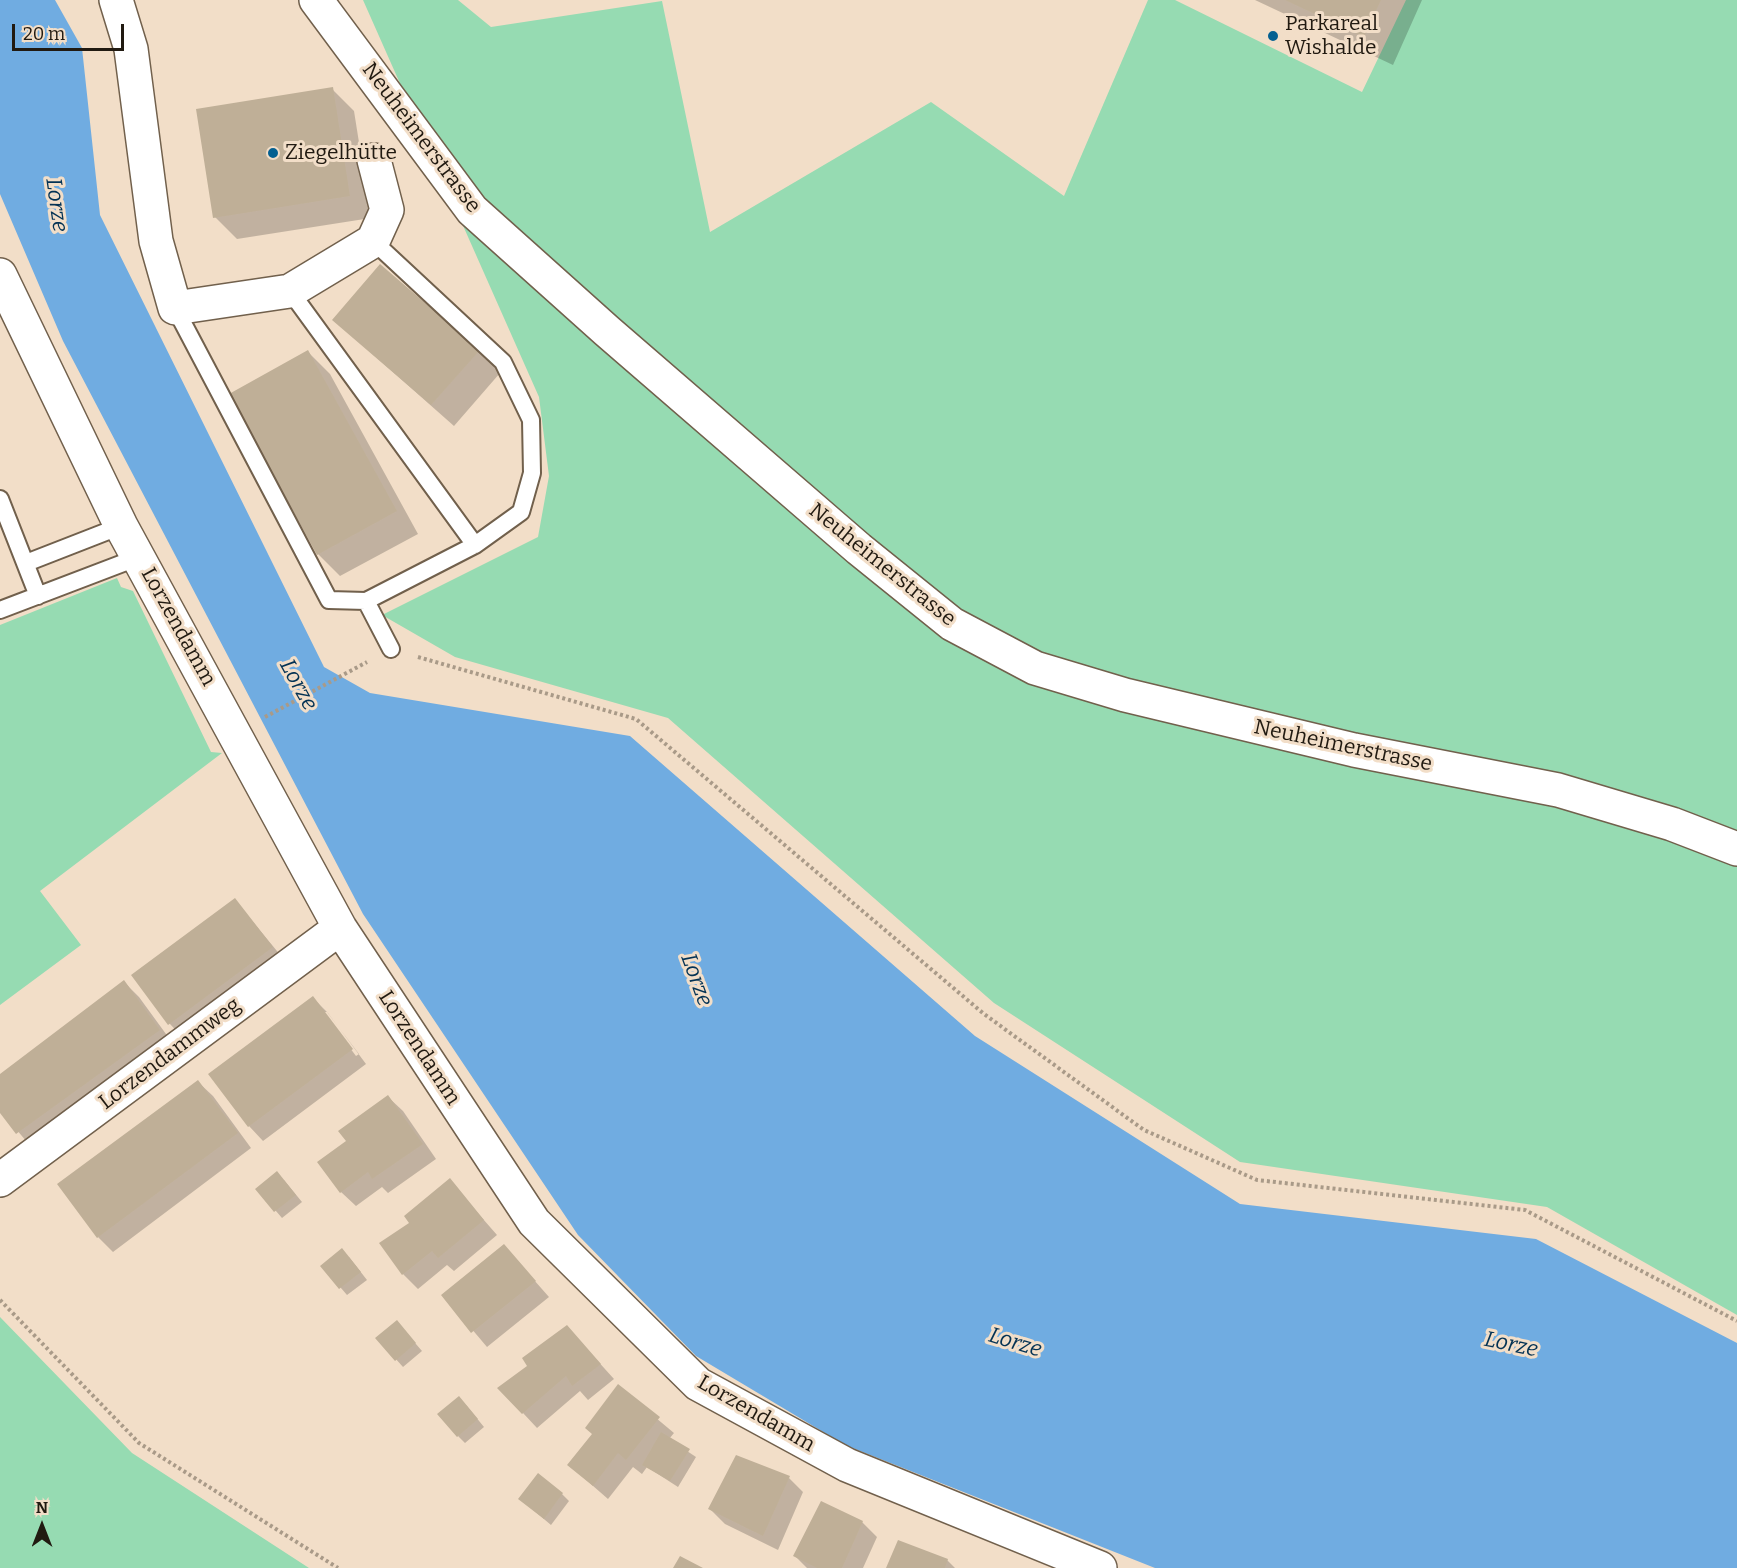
<!DOCTYPE html>
<meta charset="utf-8">
<style>
body{margin:0}
#map{position:relative;width:1737px;height:1568px;overflow:hidden;background:#f2dec8;font-family:Bitter,serif}
canvas{display:block}
.north{position:absolute;left:12px;top:1496px;width:60px;height:60px;-webkit-text-stroke:4px #f2dec8;paint-order:stroke;rotate:0deg;font-size:16px;font-weight:700;line-height:24px;text-align:center;color:#211a11}
.north::after{content:'';display:block;margin:auto;width:21px;height:27px;background:#211a11;clip-path:polygon(50% 0,100% 100%,50% 72%,0 100%)}
.scale{position:absolute;left:12px;top:24px;width:112px;height:27px;box-sizing:border-box;border:3px solid #211a11;border-top:0;padding-left:8px;font-size:18px;line-height:21px;white-space:nowrap;color:#211a11;-webkit-text-stroke:4px #f2dec8;paint-order:stroke}
</style>
<div id="map">
<canvas width="1737" height="1568"></canvas>
<div class="north">N</div>
<div class="scale">20 m</div>
</div>
<script>
const ctx = document.querySelector('canvas').getContext('2d');
ctx.lineJoin = 'round';
function paint(path, color) {
  ctx.fillStyle = color;
  ctx.fill(path, 'evenodd');
}
function strokePath(path, color, width, dash) {
  ctx.strokeStyle = color;
  ctx.lineWidth = width;
  ctx.lineCap = dash ? 'butt' : 'round';
  ctx.setLineDash(dash || []);
  ctx.stroke(path);
}
function drawText(font, color, halo, rows, align = 'center') {
  ctx.font = font + ' Bitter,serif';
  ctx.lineWidth = 6;
  ctx.setLineDash([]);
  ctx.textBaseline = 'middle';
  ctx.strokeStyle = halo;
  ctx.fillStyle = color;
  for (const [text, x, y, turn = 0] of rows) {
    ctx.save();
    ctx.translate(x, y);
    ctx.rotate((+turn || 0) * Math.PI / 180);
    ctx.textAlign = isNaN(turn) ? turn : align;
    if (halo) ctx.strokeText(text, 0, 0);
    ctx.fillText(text, 0, 0);
    ctx.restore();
  }
}
const green = new Path2D(`
 M 363,0 L 458,0 L 491,27 L 662,1 L 710,232 L 931,102 L 1064,196 L 1148,0 L 1175,0 L 1362,92 L 1406,0 L 1737,0 L 1737,1315 L 1547,1207 L 1240,1162 L 994,1003 L 668,718 L 455,657 L 382,615 L 538,537 L 549,476 L 539,397 Z
 M 117,578 L 121,587 L 133,591 L 211,752 L 222,753 L 40,891 L 81,945 L 0,1005 L 0,625 Z
 M 0,1317 L 132,1453 L 309,1568 L 0,1568 Z`);
const water = new Path2D(`
 M 0,0 L 55,0 L 82,48 L 100,215 L 324,667 L 370,693 L 630,736 L 975,1036 L 1240,1204 L 1536,1239 L 1737,1343 L 1737,1568 L 1155,1568 L 845,1445 L 696,1356 L 578,1235 L 363,914 L 63,341 L 0,194 Z`);
const shadow = new Path2D(`
 M 1255,0 L 1422,0 L 1393,65 Z
 M 332,89 L 354,111 L 371,218 L 237,239 L 215,217 Z
 M 334,320 L 479,351 L 500,373 L 454,426 Z
 M 308,352 L 330,374 L 418,534 L 340,576 L 318,554 Z
 M 235,900 L 286,962 L 184,1039 L 170,1024 L 133,976 Z
 M 124,982 L 139,997 L 174,1045 L 32,1148 L 0,1110 L 0,1077 Z
 M 313,998 L 328,1013 L 366,1064 L 263,1141 L 249,1126 ZM 323,1012 L 327,1012 L 359,1054 L 356,1056 Z
 M 198,1082 L 213,1096 L 251,1148 L 113,1252 L 98,1237 Z
 M 388,1097 L 403,1111 L 436,1159 L 388,1193 L 382,1187 L 356,1206 L 341,1192 L 348,1142 Z
 M 284,1180 L 302,1202 L 282,1218 L 257,1189 Z
 M 449,1180 L 497,1235 L 454,1271 L 447,1265 L 418,1289 L 403,1274 L 411,1224 Z
 M 504,1246 L 549,1297 L 487,1347 L 443,1295 Z
 M 349,1257 L 367,1280 L 347,1295 L 322,1266 Z
 M 397,1322 L 422,1351 L 403,1367 L 377,1338 Z
 M 567,1327 L 614,1379 L 588,1400 L 580,1391 L 537,1428 L 523,1413 L 529,1366 Z
 M 619,1387 L 674,1433 L 669,1439 L 696,1457 L 678,1487 L 647,1467 L 642,1474 L 633,1467 L 608,1499 L 569,1465 L 593,1434 Z
 M 466,1405 L 484,1427 L 465,1443 L 458,1436 Z
 M 789,1478 L 803,1492 L 778,1550 L 725,1524 L 710,1509 Z
 M 562,1494 L 569,1501 L 551,1525 L 520,1499 Z
 M 862,1522 L 877,1537 L 863,1568 L 807,1568 L 795,1556 Z
 M 947,1560 L 955,1568 L 888,1568 Z`);
const building = new Path2D(`
 M 1285,0 L 1381,0 L 1364,37 Z
 M 333,87 L 350,196 L 213,218 L 196,109 Z
 M 380,264 L 480,350 L 431,405 L 332,320 Z
 M 308,350 L 397,511 L 317,555 L 229,394 Z
 M 235,898 L 273,947 L 168,1025 L 131,975 Z
 M 124,980 L 160,1030 L 16,1134 L 0,1113 L 0,1074 Z
 M 313,996 L 353,1049 L 248,1127 L 208,1074 Z
 M 198,1080 L 238,1133 L 97,1238 L 57,1184 Z
 M 388,1095 L 423,1144 L 372,1179 L 368,1172 L 340,1193 L 317,1162 L 346,1141 L 338,1131 Z
 M 277,1171 L 296,1195 L 274,1212 L 255,1189 Z
 M 450,1178 L 484,1220 L 438,1258 L 432,1251 L 402,1275 L 379,1243 L 409,1223 L 404,1216 Z
 M 504,1244 L 536,1281 L 471,1333 L 441,1295 Z
 M 342,1248 L 361,1272 L 339,1289 L 320,1266 Z
 M 397,1320 L 416,1343 L 395,1361 L 375,1338 Z
 M 567,1325 L 601,1364 L 572,1386 L 566,1376 L 522,1414 L 497,1388 L 527,1366 L 522,1358 Z
 M 618,1384 L 660,1417 L 626,1460 L 618,1453 L 593,1486 L 567,1465 L 592,1434 L 585,1428 Z
 M 459,1396 L 478,1419 L 457,1437 L 437,1414 Z
 M 661,1432 L 690,1449 L 670,1481 L 642,1465 Z
 M 736,1455 L 790,1476 L 763,1536 L 708,1509 Z
 M 538,1473 L 563,1493 L 544,1519 L 518,1499 Z
 M 821,1501 L 863,1521 L 842,1568 L 817,1568 L 793,1556 Z
 M 898,1540 L 948,1559 L 945,1568 L 886,1568 Z
 M 680,1556 L 703,1568 L 673,1568 Z`);
const path = new Path2D(`
 M 418,657 L 636,719 L 984,1014 L 1144,1130 L 1257,1180 L 1525,1210 L 1737,1321
 M 265,717 L 367,662
 M 0,1300 L 139,1443 L 338,1568`);
const lane = new Path2D(`
 M 290,291 L 475,545
 M 175,308 L 329,600 L 366,601 L 475,545 L 521,512 L 532,473 L 531,420 L 503,362 L 373,241
 M 0,499 L 38,596
 M 26,563 L 121,526
 M 366,601 L 391,649
 M 0,610 L 139,557`);
const street = new Path2D(`
 M 116,0 L 131,49 L 156,241 L 175,308 L 290,291 L 373,241 L 387,210 L 374,160
 M 0,275 L 121,526 L 340,928 L 534,1222 L 698,1384 L 847,1465 L 1100,1568
 M 0,1180 L 340,928`);
const secondary = new Path2D(`
 M 316,0 L 472,210 L 607,331 L 859,549 L 952,624 L 1035,668 L 1125,695 L 1354,750 L 1558,790 L 1672,824 L 1737,849`);
const markers = [
 [1273,36,6,"#046091"],
 [273,153,6,"#046091"]
];
const poiNames = [
 ["Parkareal",1285,24],
 ["Wishalde",1285,48],
 ["Ziegelhütte",285,153]
];
const streetNames = [
 ["Neuheimerstrasse",421,138,53],
 ["Neuheimerstrasse",882,565,39],
 ["Lorzendamm",178,627,61],
 ["Neuheimerstrasse",1343,746,12],
 ["Lorzendamm",419,1048,57],
 ["Lorzendammweg",170,1054,-37],
 ["Lorzendamm",756,1414,30]
];
const waterNames = [
 ["Lorze",56,205,82],
 ["Lorze",298,685,61],
 ["Lorze",696,980,70],
 ["Lorze",1015,1343,17],
 ["Lorze",1511,1345,12]
];
paint(green, '#96dbb2');
paint(water, '#70ace1');
paint(shadow, '#0003');
paint(building, '#bfaf97');
strokePath(lane, '#71604c', 20);
strokePath(street, '#71604c', 36);
strokePath(secondary, '#71604c', 36);
strokePath(path, '#a99a88', 4, [3, 3]);
strokePath(lane, '#fff', 16);
strokePath(street, '#fff', 33);
strokePath(secondary, '#fff', 33);
for (const [x, y, r, color] of markers) {
  const dot = new Path2D();
  dot.arc(x, y, r, 0, 2 * Math.PI);
  ctx.fillStyle = color;
  ctx.fill(dot);
  strokePath(dot, '#f2dec8', 2);
}
drawText('21px', '#211a11', '#f2dec8', poiNames, 'left');
drawText('21px', '#211a11', '#f2dec8', streetNames);
drawText('italic 22px', '#033254', '#f2dec8', waterNames);
</script>
